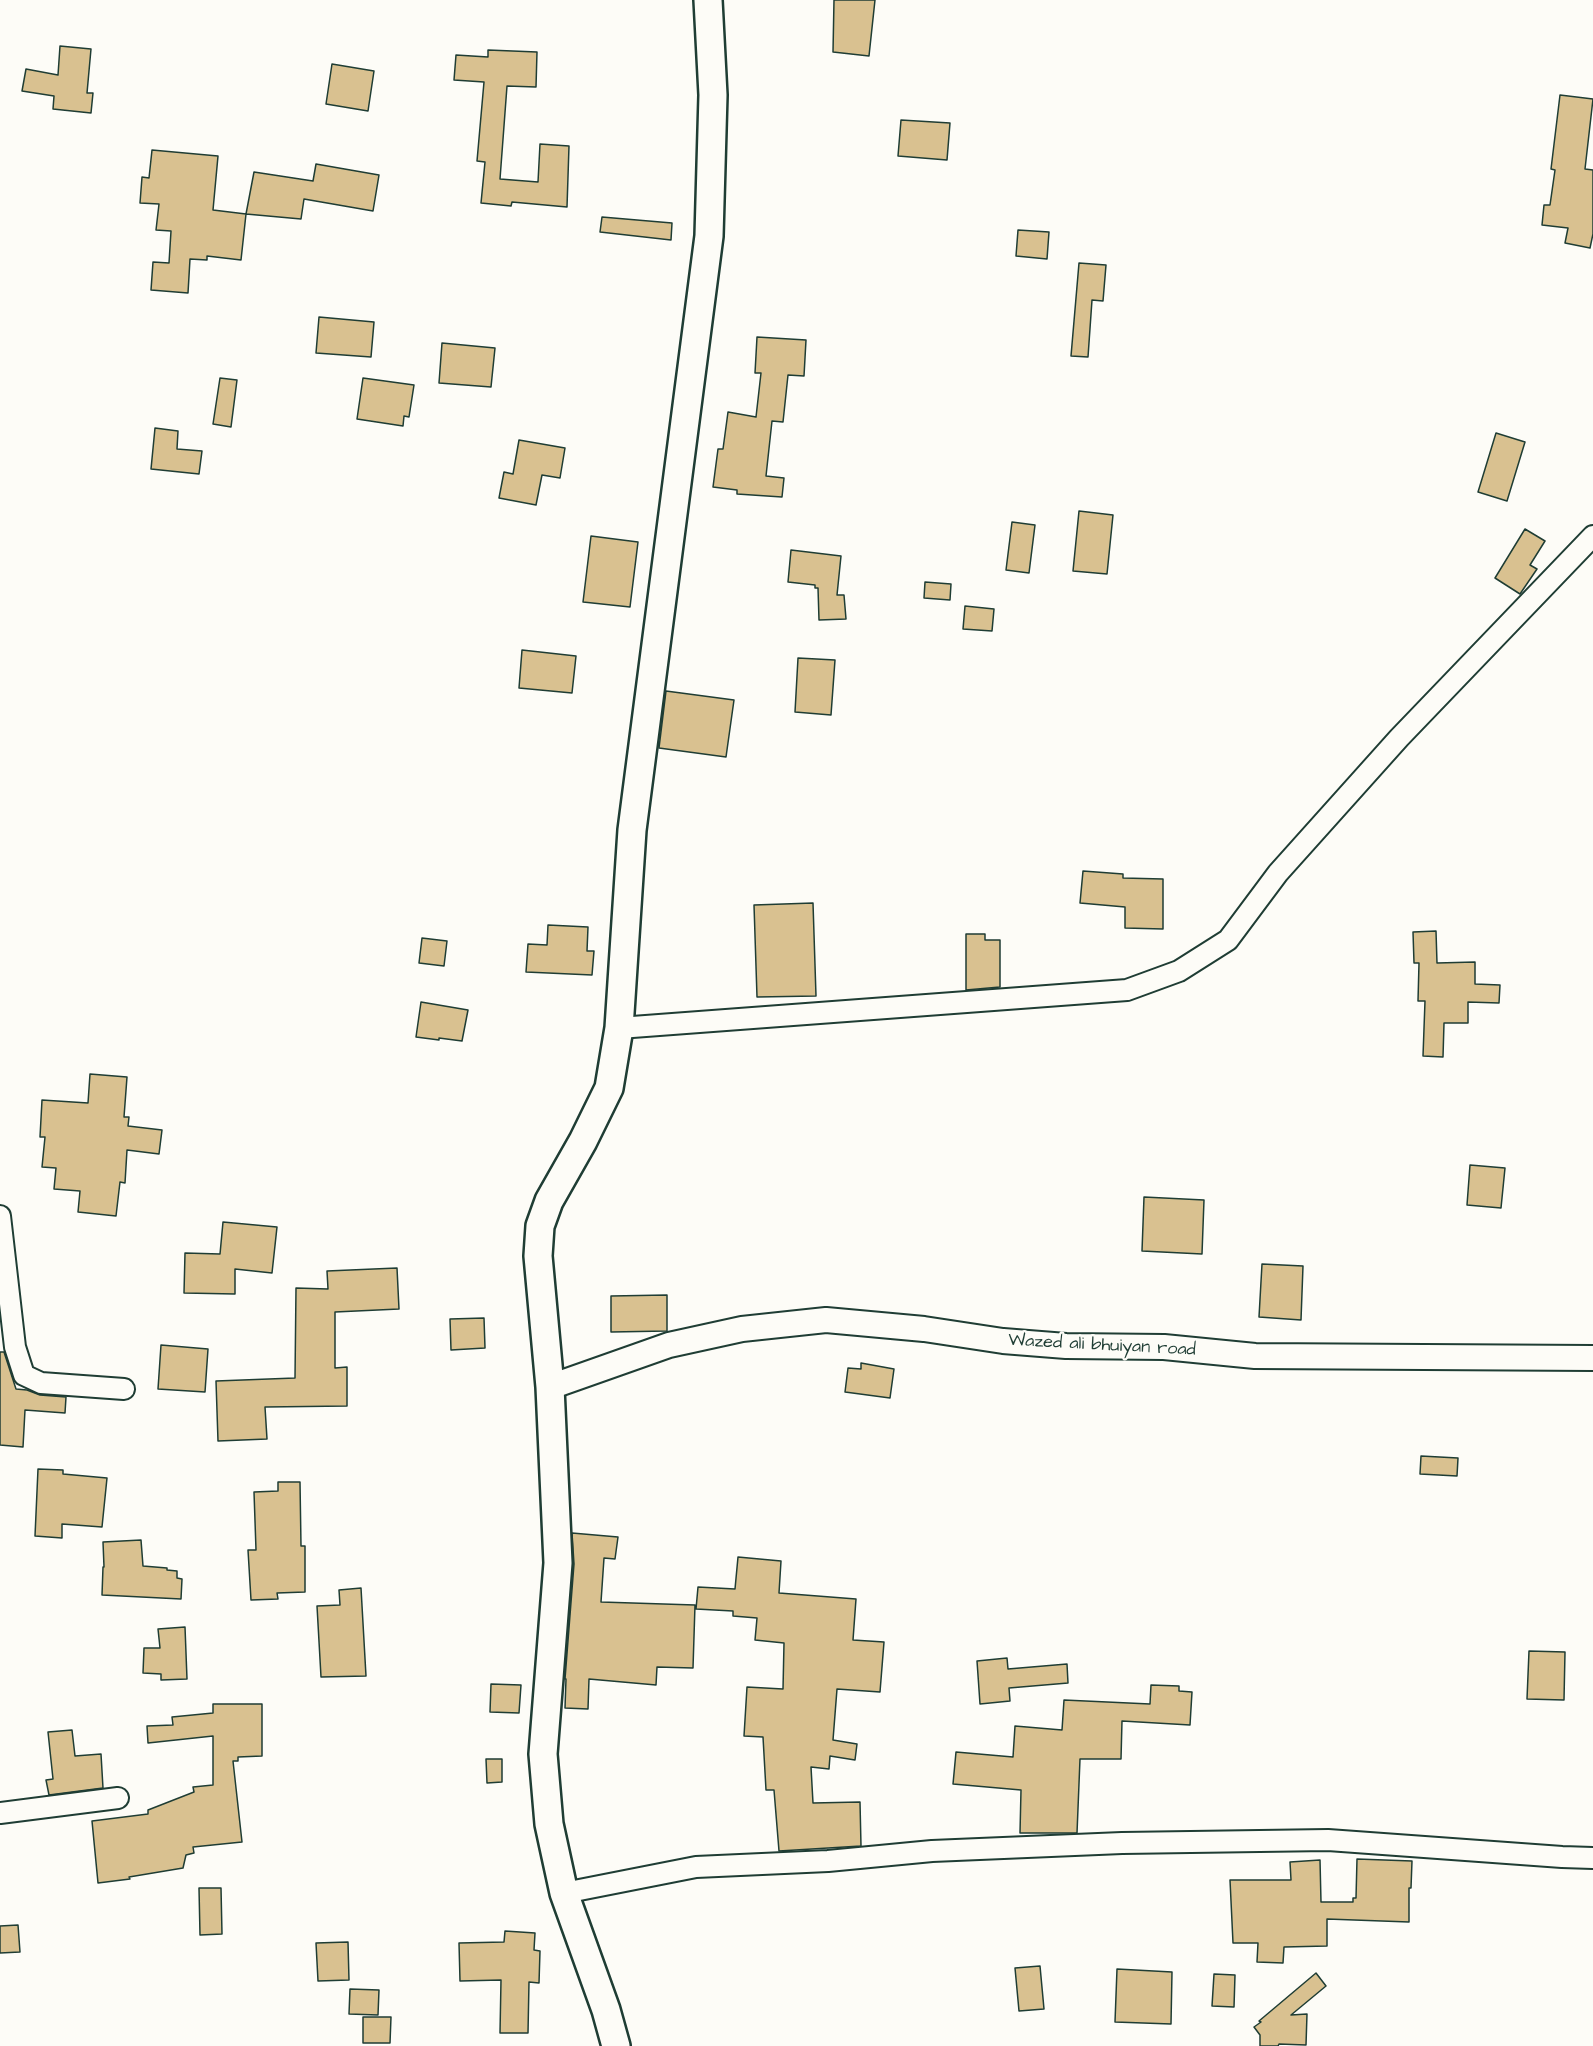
<!DOCTYPE html>
<style>
body{margin:0}
canvas{display:block;background:#fdfcf7}
</style>
<canvas width="1593" height="2046"></canvas>
<script>
const ctx = document.querySelector('canvas').getContext('2d');
ctx.lineJoin = 'round';
function paint(path, color) {
  ctx.fillStyle = color;
  ctx.fill(path, 'evenodd');
}
function strokePath(path, color, width, dash) {
  ctx.strokeStyle = color;
  ctx.lineWidth = width;
  ctx.lineCap = dash ? 'butt' : 'round';
  ctx.setLineDash(dash || []);
  ctx.stroke(path);
}
function drawText(font, color, halo, rows, align = 'center') {
  ctx.font = font + ' "Architects Daughter",sans-serif';
  ctx.lineWidth = 4.5;
  ctx.setLineDash([]);
  ctx.textBaseline = 'middle';
  ctx.strokeStyle = halo;
  ctx.fillStyle = color;
  for (const [text, x, y, turn = 0] of rows) {
    ctx.save();
    ctx.translate(x, y);
    ctx.rotate((+turn || 0) * Math.PI / 180);
    ctx.textAlign = isNaN(turn) ? turn : align;
    if (halo) ctx.strokeText(text, 0, 0);
    ctx.fillText(text, 0, 0);
    ctx.restore();
  }
}
const building = new Path2D(`
 M 834,0 L 875,0 L 869,56 L 833,52 Z
 M 60,46 L 91,49 L 87,93 L 93,93 L 91,113 L 53,109 L 54,96 L 22,91 L 26,69 L 58,75 Z
 M 488,50 L 537,52 L 536,87 L 507,86 L 500,179 L 538,182 L 540,144 L 569,146 L 567,207 L 512,202 L 511,206 L 481,203 L 485,162 L 477,161 L 484,82 L 454,80 L 456,55 L 488,57 Z
 M 332,64 L 374,71 L 368,111 L 326,104 Z
 M 1560,95 L 1593,99 L 1585,169 L 1593,170 L 1593,234 L 1590,248 L 1565,243 L 1568,228 L 1542,225 L 1544,205 L 1550,205 L 1555,170 L 1551,169 Z
 M 901,120 L 950,123 L 947,160 L 898,156 Z
 M 152,150 L 218,156 L 213,210 L 246,214 L 241,260 L 207,256 L 207,260 L 190,259 L 188,293 L 151,290 L 153,262 L 169,263 L 171,231 L 156,230 L 159,204 L 140,203 L 142,177 L 149,178 Z
 M 316,164 L 379,175 L 373,211 L 304,199 L 301,219 L 246,214 L 254,172 L 313,181 Z
 M 602,217 L 672,223 L 671,240 L 600,232 Z
 M 1018,230 L 1049,232 L 1047,259 L 1016,256 Z
 M 1079,263 L 1106,265 L 1103,301 L 1092,300 L 1088,357 L 1071,356 Z
 M 319,317 L 374,322 L 371,357 L 316,353 Z
 M 757,337 L 806,340 L 804,376 L 788,375 L 783,422 L 772,421 L 766,476 L 784,478 L 782,497 L 737,494 L 737,490 L 713,487 L 718,449 L 723,449 L 728,412 L 756,417 L 761,373 L 755,373 Z
 M 442,343 L 495,348 L 491,387 L 439,383 Z
 M 220,378 L 237,380 L 231,427 L 213,424 Z
 M 363,378 L 414,385 L 409,417 L 404,416 L 403,426 L 357,419 Z
 M 155,428 L 178,431 L 177,449 L 202,451 L 199,474 L 151,469 Z
 M 1496,433 L 1525,442 L 1507,501 L 1478,492 Z
 M 519,440 L 565,448 L 560,478 L 542,475 L 536,505 L 499,498 L 504,472 L 513,474 Z
 M 1079,511 L 1113,515 L 1107,574 L 1073,571 Z
 M 1012,522 L 1035,525 L 1029,573 L 1006,570 Z
 M 1525,529 L 1545,541 L 1530,565 L 1537,569 L 1520,594 L 1495,578 Z
 M 591,536 L 638,542 L 630,607 L 583,602 Z
 M 791,550 L 841,556 L 837,595 L 844,595 L 846,619 L 819,620 L 818,588 L 815,588 L 815,585 L 788,582 Z
 M 925,582 L 951,584 L 950,600 L 924,598 Z
 M 965,606 L 994,609 L 992,631 L 963,629 Z
 M 522,650 L 576,656 L 572,693 L 519,688 Z
 M 798,658 L 835,660 L 831,715 L 795,712 Z
 M 666,691 L 734,700 L 726,757 L 659,748 Z
 M 1083,871 L 1123,874 L 1123,878 L 1163,879 L 1163,929 L 1125,928 L 1125,907 L 1080,903 Z
 M 813,903 L 816,996 L 757,997 L 754,905 Z
 M 548,925 L 588,927 L 587,951 L 594,951 L 592,975 L 526,972 L 528,944 L 547,945 Z
 M 1436,931 L 1437,963 L 1475,962 L 1475,984 L 1500,985 L 1499,1003 L 1468,1002 L 1468,1023 L 1444,1023 L 1443,1057 L 1423,1056 L 1425,1001 L 1418,1001 L 1419,963 L 1414,963 L 1413,932 Z
 M 966,934 L 985,934 L 985,940 L 1000,940 L 1000,987 L 966,990 Z
 M 422,938 L 447,941 L 444,966 L 419,963 Z
 M 421,1002 L 468,1010 L 462,1041 L 439,1038 L 439,1040 L 416,1037 Z
 M 90,1074 L 127,1077 L 124,1117 L 129,1117 L 128,1126 L 162,1130 L 159,1154 L 127,1150 L 125,1183 L 120,1182 L 116,1216 L 78,1212 L 80,1191 L 54,1189 L 56,1168 L 42,1167 L 45,1137 L 40,1137 L 42,1100 L 88,1103 Z
 M 1470,1165 L 1505,1168 L 1501,1208 L 1467,1205 Z
 M 1144,1197 L 1204,1200 L 1202,1254 L 1142,1251 Z
 M 223,1222 L 277,1227 L 272,1273 L 235,1269 L 235,1294 L 184,1293 L 185,1253 L 220,1254 Z
 M 1262,1264 L 1303,1266 L 1301,1320 L 1259,1317 Z
 M 397,1268 L 399,1309 L 335,1312 L 335,1368 L 347,1367 L 347,1406 L 265,1407 L 267,1439 L 218,1441 L 216,1381 L 295,1378 L 296,1288 L 328,1289 L 327,1271 Z
 M 667,1295 L 667,1331 L 611,1332 L 611,1296 Z
 M 484,1318 L 485,1348 L 451,1350 L 450,1319 Z
 M 161,1345 L 208,1349 L 205,1392 L 158,1389 Z
 M 0,1352 L 4,1352 L 16,1389 L 27,1390 L 40,1395 L 66,1397 L 65,1413 L 25,1410 L 23,1447 L 0,1445 Z
 M 861,1363 L 894,1369 L 890,1398 L 845,1392 L 848,1368 L 861,1369 Z
 M 1421,1456 L 1458,1458 L 1457,1476 L 1420,1474 Z
 M 38,1469 L 63,1470 L 63,1474 L 107,1478 L 102,1527 L 62,1524 L 62,1538 L 35,1536 Z
 M 278,1482 L 300,1482 L 301,1546 L 305,1546 L 305,1592 L 277,1593 L 278,1599 L 251,1600 L 248,1550 L 256,1550 L 254,1492 L 278,1491 Z
 M 572,1533 L 618,1537 L 615,1559 L 604,1558 L 601,1602 L 695,1605 L 693,1668 L 657,1667 L 656,1685 L 589,1679 L 588,1709 L 565,1708 L 566,1679 L 565,1679 L 574,1564 Z
 M 141,1540 L 143,1566 L 167,1568 L 167,1570 L 177,1571 L 177,1578 L 182,1579 L 181,1599 L 102,1595 L 103,1567 L 104,1567 L 103,1542 Z
 M 738,1557 L 781,1561 L 779,1593 L 856,1599 L 853,1640 L 884,1642 L 880,1692 L 837,1689 L 833,1740 L 857,1744 L 855,1760 L 830,1756 L 829,1769 L 811,1767 L 813,1803 L 860,1802 L 861,1846 L 779,1851 L 774,1790 L 766,1790 L 763,1737 L 744,1736 L 747,1687 L 783,1689 L 784,1643 L 755,1640 L 757,1618 L 733,1616 L 733,1611 L 696,1609 L 698,1587 L 735,1589 Z
 M 361,1588 L 366,1676 L 321,1677 L 317,1606 L 340,1605 L 339,1590 Z
 M 185,1627 L 187,1679 L 161,1680 L 161,1674 L 143,1673 L 144,1648 L 160,1648 L 158,1629 Z
 M 1529,1651 L 1565,1652 L 1564,1700 L 1527,1699 Z
 M 1007,1658 L 1008,1669 L 1067,1664 L 1068,1683 L 1009,1688 L 1010,1701 L 980,1704 L 977,1661 Z
 M 491,1684 L 521,1685 L 519,1713 L 490,1712 Z
 M 1151,1685 L 1179,1686 L 1179,1691 L 1192,1692 L 1190,1725 L 1122,1721 L 1121,1759 L 1080,1759 L 1077,1833 L 1020,1833 L 1021,1790 L 953,1784 L 956,1752 L 1013,1757 L 1015,1726 L 1062,1730 L 1064,1700 L 1150,1704 Z
 M 213,1704 L 262,1704 L 262,1756 L 238,1757 L 238,1761 L 233,1761 L 242,1842 L 193,1847 L 194,1853 L 186,1855 L 183,1868 L 129,1877 L 130,1879 L 98,1883 L 92,1821 L 148,1814 L 148,1810 L 194,1792 L 193,1787 L 213,1785 L 213,1736 L 148,1743 L 147,1726 L 173,1725 L 172,1717 L 213,1713 Z
 M 72,1730 L 75,1756 L 101,1754 L 103,1788 L 49,1795 L 46,1780 L 53,1779 L 48,1732 Z
 M 486,1759 L 502,1759 L 502,1782 L 487,1783 Z
 M 1357,1859 L 1412,1861 L 1411,1888 L 1409,1888 L 1409,1922 L 1327,1919 L 1327,1946 L 1284,1947 L 1283,1963 L 1257,1962 L 1258,1943 L 1233,1943 L 1230,1880 L 1291,1880 L 1290,1862 L 1320,1860 L 1321,1902 L 1353,1902 L 1353,1898 L 1356,1898 Z
 M 199,1888 L 221,1888 L 222,1934 L 200,1935 Z
 M 18,1925 L 20,1952 L 0,1953 L 0,1926 Z
 M 505,1931 L 535,1933 L 534,1950 L 540,1951 L 539,1983 L 529,1982 L 528,2033 L 500,2033 L 501,1980 L 460,1981 L 459,1943 L 504,1942 Z
 M 348,1942 L 349,1980 L 318,1981 L 316,1943 Z
 M 1040,1966 L 1044,2009 L 1019,2011 L 1015,1968 Z
 M 1117,1969 L 1172,1972 L 1171,2024 L 1115,2022 Z
 M 1316,1973 L 1326,1986 L 1291,2015 L 1307,2014 L 1306,2045 L 1279,2044 L 1278,2046 L 1260,2046 L 1260,2035 L 1254,2027 L 1261,2022 L 1259,2021 Z
 M 1214,1974 L 1235,1975 L 1234,2007 L 1212,2006 Z
 M 350,1989 L 379,1990 L 378,2015 L 349,2014 Z
 M 363,2017 L 391,2017 L 390,2043 L 363,2043 Z`);
const minor = new Path2D(`
 M 619,1028 L 1127,990 L 1179,971 L 1228,940 L 1278,873 L 1399,738 L 1593,536
 M 0,1216 L 15,1347 L 24,1375 L 41,1383 L 124,1389
 M 0,1813 L 118,1798
 M 564,1893 L 696,1867 L 828,1861 L 932,1851 L 1122,1843 L 1328,1840 L 1562,1857 L 1593,1858`);
const tertiary = new Path2D(`
 M 550,1387 L 669,1345 L 742,1329 L 826,1320 L 924,1329 L 1003,1341 L 1066,1346 L 1164,1347 L 1255,1356 L 1593,1358`);
const secondary = new Path2D(`
 M 616,2046 L 606,2010 L 564,1893 L 549,1824 L 543,1754 L 558,1563 L 550,1387 L 538,1256 L 540,1226 L 549,1201 L 583,1141 L 609,1088 L 619,1028 L 632,830 L 709,236 L 713,95 L 708,0`);
const streetNames = [
 ["Wazed ali bhuiyan road",1102,1346,3]
];
paint(building, '#d9c190');
strokePath(building, '#1f3d34', 1.5);
strokePath(minor, '#1f3d34', 24);
strokePath(tertiary, '#1f3d34', 28);
strokePath(secondary, '#1f3d34', 32);
strokePath(minor, '#fdfcf7', 20);
strokePath(tertiary, '#fdfcf7', 24);
strokePath(secondary, '#fdfcf7', 27);
drawText('18px', '#1f3d34', '#fdfcf7', streetNames);
</script>
